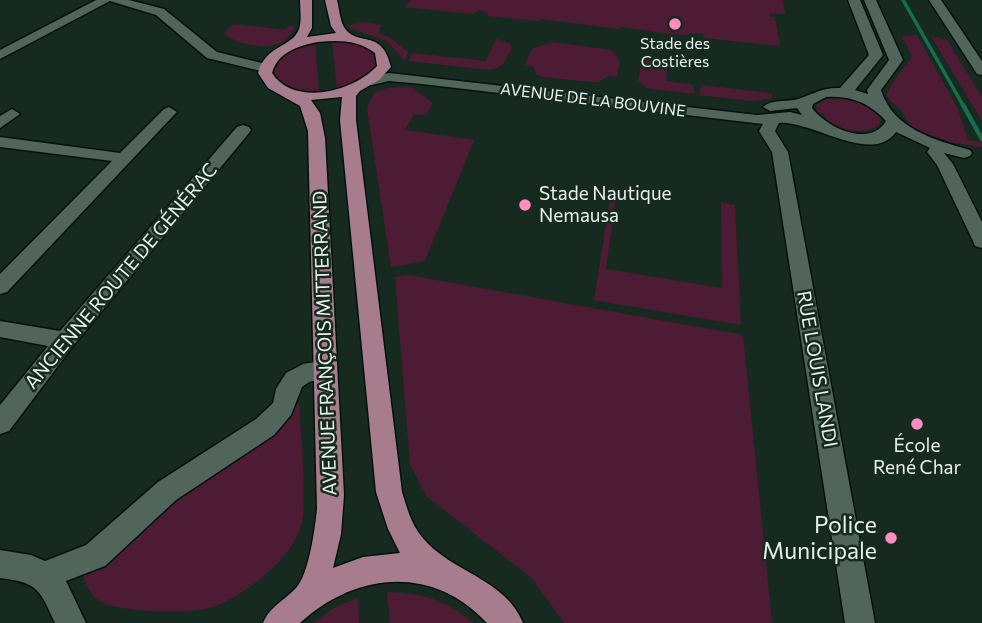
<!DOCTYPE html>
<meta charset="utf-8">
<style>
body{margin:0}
canvas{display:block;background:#172a20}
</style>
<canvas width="982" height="623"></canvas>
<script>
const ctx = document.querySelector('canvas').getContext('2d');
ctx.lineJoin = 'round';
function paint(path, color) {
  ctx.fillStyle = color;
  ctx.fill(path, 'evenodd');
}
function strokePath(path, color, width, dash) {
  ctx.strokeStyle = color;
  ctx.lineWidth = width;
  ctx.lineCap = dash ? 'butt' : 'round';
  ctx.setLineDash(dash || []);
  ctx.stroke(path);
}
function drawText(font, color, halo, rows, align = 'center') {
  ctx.font = font + ' Commissioner,sans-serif';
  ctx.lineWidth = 5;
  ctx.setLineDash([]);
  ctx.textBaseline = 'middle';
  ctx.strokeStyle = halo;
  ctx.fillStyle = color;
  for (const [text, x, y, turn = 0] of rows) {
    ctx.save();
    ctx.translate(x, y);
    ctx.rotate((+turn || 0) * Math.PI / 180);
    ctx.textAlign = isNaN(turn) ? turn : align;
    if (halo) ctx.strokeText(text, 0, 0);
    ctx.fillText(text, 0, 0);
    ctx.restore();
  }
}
const green = new Path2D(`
 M 411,0 L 783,0 L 785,14 L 769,13 L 770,17 L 775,17 L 780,46 L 704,38 L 703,33 L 687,34 L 687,36 L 621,27 L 620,29 L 541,19 L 539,21 L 488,16 L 488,13 L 479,10 L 473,14 L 405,7 Z
 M 363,22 L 381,25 L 379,33 L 389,37 L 408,52 L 405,61 L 388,42 L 346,26 Z
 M 234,24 L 285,30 L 289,26 L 294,26 C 285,57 242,46 223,34 Z
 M 917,35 L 958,109 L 968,140 L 982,142 L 982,147 L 943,141 L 924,135 L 910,127 L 903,113 L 886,96 L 892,83 L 912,57 L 902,36 Z
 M 931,36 L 947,40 L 982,97 L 982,121 Z
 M 496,39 L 509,43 L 512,47 C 506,60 505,66 490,70 L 408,61 L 412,53 L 486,61 Z
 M 332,40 L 365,46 L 376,55 L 373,56 L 377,67 L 359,83 L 337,90 Z
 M 315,42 L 319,92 L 295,89 L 275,78 C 268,54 298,47 315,42 Z
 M 552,42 L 611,50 L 620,61 L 617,77 L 610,75 L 599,82 L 592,82 L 543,77 L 536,74 L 533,66 L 524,65 L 533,48 Z
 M 657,57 L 668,59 L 666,81 L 693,85 L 695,94 L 646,88 L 638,80 L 642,60 Z
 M 701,85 L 771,93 L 773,98 L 752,101 L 699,95 Z
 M 411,87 L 433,103 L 426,115 L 414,114 L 405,130 L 474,140 L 425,261 L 391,267 L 367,108 L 374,93 L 390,88 Z
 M 844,98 L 862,103 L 880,117 L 879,125 C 864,135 846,131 829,124 L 824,114 L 816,112 L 817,104 L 827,99 Z
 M 612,187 L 617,188 L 606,269 L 722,288 L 721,203 L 735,205 L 741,325 L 594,300 Z
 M 408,275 L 743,335 L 772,623 L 564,623 L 532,578 L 427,497 L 410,464 L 395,277 Z
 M 299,403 C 300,430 309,509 300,530 C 286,563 250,590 219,605 C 198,615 116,613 98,600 C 89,592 86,584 82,573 L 200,475 L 254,449 Z
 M 387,592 C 422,593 447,600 473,623 L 390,623 Z
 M 358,598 L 359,623 L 314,623 L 335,607 Z`);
const streamFar1 = new Path2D(`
 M 903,0 L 964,107`);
const stream = new Path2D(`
 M 963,105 L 982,139`);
const minor = new Path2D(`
 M 96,0 L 129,0 L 164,9 L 217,52 L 270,65 L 272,68 L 265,72 L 207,58 L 156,15 L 110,1 L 0,59 L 0,50 Z
 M 848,0 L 860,0 L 883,55 L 855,90 L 868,94 L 867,90 L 889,60 L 864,0 L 876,0 L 903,60 L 881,90 C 893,129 935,140 970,150 L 972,153 L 970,156 L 964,158 L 944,153 L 953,164 L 982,222 L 982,248 L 975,246 L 973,241 L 937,165 L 927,152 L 930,148 L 896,132 C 872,166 811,120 779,123 L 775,131 L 788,152 L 875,623 L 845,623 L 772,152 L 759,131 L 763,124 L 422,84 L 389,81 L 372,85 L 365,81 L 367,78 L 389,73 L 757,115 L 790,112 L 802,115 L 797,108 L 770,111 L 763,107 C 773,98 789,103 801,98 C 815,93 824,87 840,88 L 869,55 ZM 826,97 C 850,95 870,103 886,121 C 870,148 827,128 812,108 L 813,104 Z
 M 929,0 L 941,0 L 982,61 L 982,75 L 977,74 Z
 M 169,107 L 177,112 L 174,115 L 7,292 L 0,294 L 0,274 L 112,161 L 0,147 L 0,137 L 120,153 L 164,109 Z
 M 12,109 L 20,114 L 0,128 L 0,116 Z
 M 243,125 L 249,127 L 251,130 L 249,133 L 73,346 L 9,431 L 0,434 L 0,405 L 48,346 L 0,337 L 0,321 L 60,331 L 237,127 Z
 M 326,360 L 334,362 L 337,369 L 334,376 L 309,382 L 302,387 L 291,415 L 274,435 L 176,500 L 105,566 L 66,581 L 86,623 L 55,623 C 39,589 39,583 0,578 L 0,550 L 31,555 L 45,561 L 86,545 L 158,482 L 256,419 L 273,403 L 276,389 L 286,373 L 303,364 Z`);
const major = new Path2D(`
 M 300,0 L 312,0 L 312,28 L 307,37 L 336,33 L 331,26 L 325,0 L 337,0 C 339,8 340,20 344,27 C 357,48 382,27 391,67 L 379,80 L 360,91 L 356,96 L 356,120 L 402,492 C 407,508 411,524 422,537 C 450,572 505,578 523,623 L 487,623 C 433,565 357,571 300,623 L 263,623 C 270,606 284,601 296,588 C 309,574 315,528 317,509 L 308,131 L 300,106 L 268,88 L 258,73 C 266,44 292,48 299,29 C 302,21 300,8 300,0 ZM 318,42 C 338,40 358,40 375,53 L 377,66 C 353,92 294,107 272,73 C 278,52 298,46 318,42 ZM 342,97 L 340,120 L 376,492 L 388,529 L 400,553 L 363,557 L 333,568 L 341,534 L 344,495 L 325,138 L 320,113 L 311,100 Z`);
const markers = [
 [675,24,7,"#fd8ebf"],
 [525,205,7,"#fd8ebf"],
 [917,424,7,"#fd8ebf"],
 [891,538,7,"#fd8ebf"]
];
const farPoinames = [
 ["Stade des",675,44],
 ["Costières",675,62]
];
const farStreetnames = [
 ["AVENUE DE LA BOUVINE",593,100,7]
];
const poiNames = [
 ["Stade Nautique",539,194],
 ["Nemausa",539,216],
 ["École",917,446,"center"],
 ["René Char",917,468,"center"]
];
const streetNames = [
 ["ANCIENNE ROUTE DE GÉNÉRAC",121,276,-50],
 ["AVENUE FRANÇOIS MITTERRAND",325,343,-92],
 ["RUE LOUIS LANDI",817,369,80]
];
const nearPoinames = [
 ["Police",877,525],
 ["Municipale",877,551]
];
paint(green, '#4d1b33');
strokePath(streamFar1, '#156f4c', 3.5);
strokePath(stream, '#156f4c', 4.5);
strokePath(minor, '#02120a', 3);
strokePath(major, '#02120a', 3);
paint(minor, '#51655a');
paint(major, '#a77d8e');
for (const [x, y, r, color] of markers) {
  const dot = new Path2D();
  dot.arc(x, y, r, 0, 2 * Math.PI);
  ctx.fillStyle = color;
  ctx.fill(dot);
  strokePath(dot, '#172a20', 2.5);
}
drawText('16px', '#e6f2eb', '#172a20', farPoinames);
drawText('16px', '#e6f2eb', '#172a20', farStreetnames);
drawText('19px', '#e6f2eb', '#172a20', poiNames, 'left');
drawText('19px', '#e6f2eb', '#172a20', streetNames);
drawText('23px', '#e6f2eb', '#172a20', nearPoinames, 'right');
</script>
